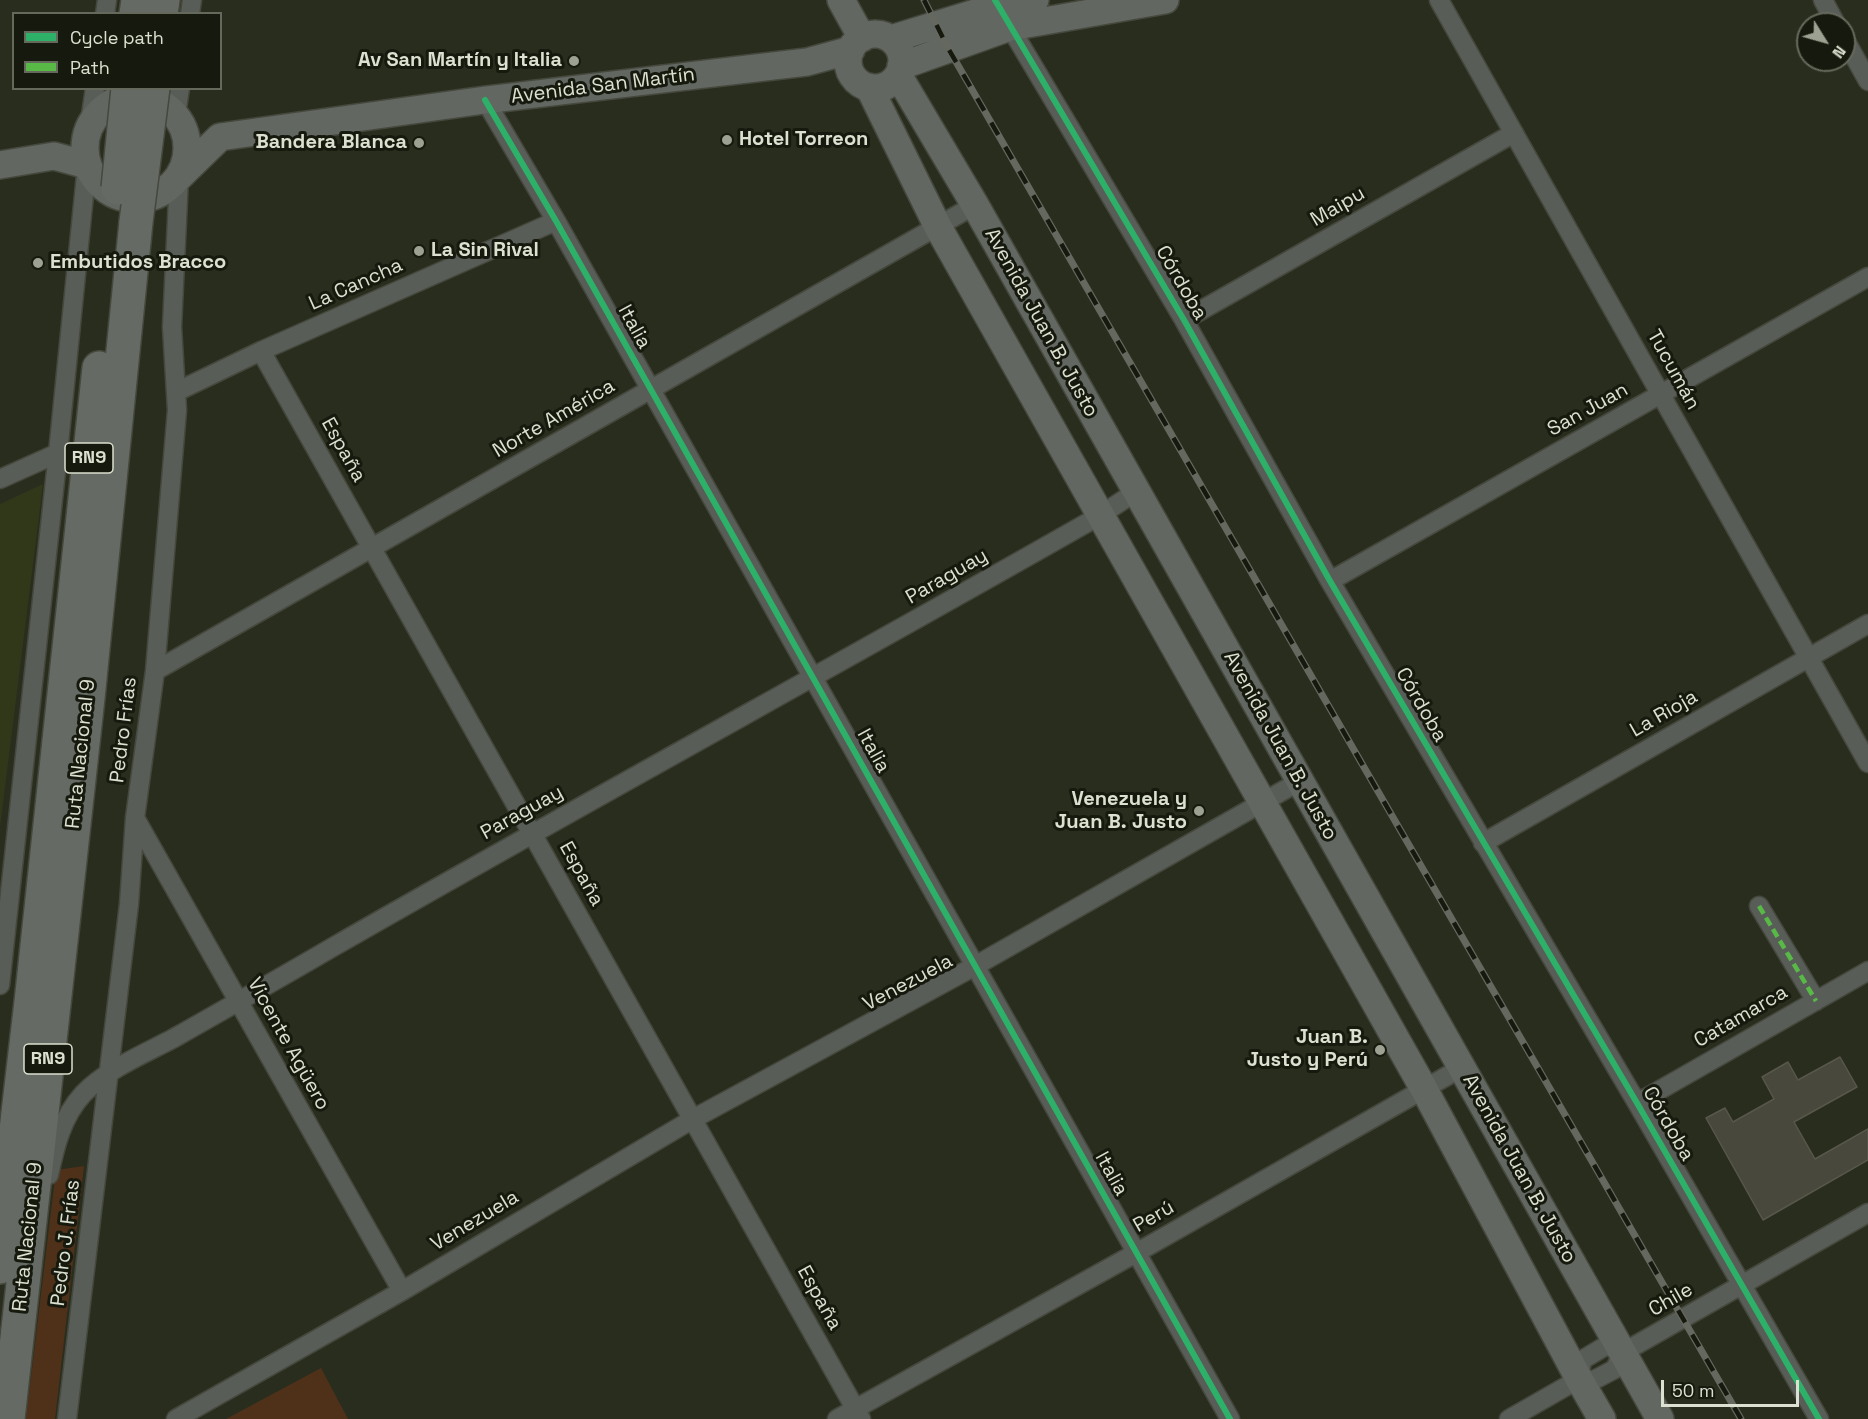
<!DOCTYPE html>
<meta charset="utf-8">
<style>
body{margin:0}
#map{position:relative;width:1868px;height:1419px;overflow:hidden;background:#292d1e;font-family:"Space Grotesk",sans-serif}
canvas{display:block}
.legend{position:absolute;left:12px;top:12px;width:210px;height:78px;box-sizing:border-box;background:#16190d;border:2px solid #65695b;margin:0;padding:8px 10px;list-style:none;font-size:18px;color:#dbe0d0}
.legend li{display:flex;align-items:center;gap:12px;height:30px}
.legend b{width:30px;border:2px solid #65695b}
.north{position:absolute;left:1796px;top:12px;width:60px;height:60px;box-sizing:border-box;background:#16190d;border:2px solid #65695b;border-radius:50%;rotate:127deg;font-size:16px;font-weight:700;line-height:24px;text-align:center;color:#dbe0d0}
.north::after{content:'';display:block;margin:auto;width:21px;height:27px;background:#9da192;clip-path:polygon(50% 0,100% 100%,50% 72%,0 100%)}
.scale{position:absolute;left:1661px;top:1380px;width:138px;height:27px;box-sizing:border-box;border:3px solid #dbe0d0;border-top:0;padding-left:8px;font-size:18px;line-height:21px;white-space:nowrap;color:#dbe0d0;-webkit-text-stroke:4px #16190d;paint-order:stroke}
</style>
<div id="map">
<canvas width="1868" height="1419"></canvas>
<ul class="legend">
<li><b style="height:8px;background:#2db169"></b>Cycle path</li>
<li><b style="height:8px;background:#58b947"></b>Path</li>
</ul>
<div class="north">N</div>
<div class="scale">50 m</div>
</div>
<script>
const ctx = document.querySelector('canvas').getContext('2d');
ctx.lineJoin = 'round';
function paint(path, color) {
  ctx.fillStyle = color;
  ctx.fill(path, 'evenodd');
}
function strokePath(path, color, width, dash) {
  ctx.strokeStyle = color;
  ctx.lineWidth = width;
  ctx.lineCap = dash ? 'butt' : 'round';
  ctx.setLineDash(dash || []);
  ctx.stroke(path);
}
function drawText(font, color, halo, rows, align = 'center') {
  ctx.font = font + ' "Space Grotesk",sans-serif';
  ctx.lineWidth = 6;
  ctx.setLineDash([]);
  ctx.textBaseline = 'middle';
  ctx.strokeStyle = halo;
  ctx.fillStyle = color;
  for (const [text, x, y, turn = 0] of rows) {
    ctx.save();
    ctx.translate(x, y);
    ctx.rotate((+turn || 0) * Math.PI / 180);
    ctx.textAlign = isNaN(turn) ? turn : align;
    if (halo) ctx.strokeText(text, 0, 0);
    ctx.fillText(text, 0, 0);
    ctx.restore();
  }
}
const built = new Path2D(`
 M 43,484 L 0,827 L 0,504 Z`);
const green = new Path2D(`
 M 84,1166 L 55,1419 L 26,1419 L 56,1170 Z
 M 321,1368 L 348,1419 L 226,1419 Z`);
const building = new Path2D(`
 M 1840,1057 L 1857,1087 L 1794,1122 L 1815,1159 L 1868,1129 L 1868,1160 L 1763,1220 L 1706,1118 L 1725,1108 L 1733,1122 L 1774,1099 L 1762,1077 L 1788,1062 L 1798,1080 Z`);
const street = new Path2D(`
 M 1439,0 L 1868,763
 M 1823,0 L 1836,24
 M 105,14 L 107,0
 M 190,14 L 192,0
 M 1010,27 L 1184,320 L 1330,581 L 1637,1103 L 1819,1419
 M 1844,38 L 1868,81
 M 485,100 L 556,221 L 1230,1419
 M 176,115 L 180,88
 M 89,128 L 95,88
 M 1184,320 L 1514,133
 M 261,351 L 861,1419
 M 176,392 L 261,351 L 556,221
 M 0,479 L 58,453
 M 1330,581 L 1868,277
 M 155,671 L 975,205
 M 135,818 L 402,1291
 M 1483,843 L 1868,624
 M 1759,906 L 1816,1001
 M 0,985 L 58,453 L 87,165
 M 1637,1103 L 1868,971
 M 49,1175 C 55,1146 62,1117 83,1094 C 107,1069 144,1054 174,1038 C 227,1008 280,978 333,947 C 587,801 845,661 1099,516 L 1137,491
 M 1579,1379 L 1582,1360 L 1607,1345 L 1622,1353
 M 67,1419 L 129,904 L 135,818 L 155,671 L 177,410 L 172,327 L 179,177
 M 176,1419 L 402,1291 L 693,1119 L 975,966 L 1300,781
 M 837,1419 L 1136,1253 L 1461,1068
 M 1509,1419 L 1579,1379 L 1594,1380 L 1615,1369 L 1622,1353 L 1868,1213`);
const secondary = new Path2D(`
 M 841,0 L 862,38
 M848 61a27 27 0 1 1 54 0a27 27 0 1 1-54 0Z
 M 891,39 L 998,6 L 1035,0
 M 901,66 L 1010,27 L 1165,0
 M 898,75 L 975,205 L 1660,1419
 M 869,87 L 938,227 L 1424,1089 L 1579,1379 L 1602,1419
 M85 148a51 51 0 1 1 102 0a51 51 0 1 1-102 0Z
 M 0,165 L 54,156 L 87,165
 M 179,177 L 220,137 L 485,100 L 807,62 L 851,50`);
const highway = new Path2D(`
 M 136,14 L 138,0
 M 161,14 L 163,0
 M 0,1267 L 31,1002 L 99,368
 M 8,1419 L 88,698 L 136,222`);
const rail = new Path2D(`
 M 924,0 L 948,48 L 1741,1419`);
const highwayBridge = new Path2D(`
 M 118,188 L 128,88
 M 136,222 L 153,88`);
const quiet = new Path2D(`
 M 1759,906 L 1816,1001`);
const cycleway = new Path2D(`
 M 995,0 L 1184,320 L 1330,581 L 1637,1103 L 1819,1419
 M 485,100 L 556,221 L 1230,1419`);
const markers = [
 [574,61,6,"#9da192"],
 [727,140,6,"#9da192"],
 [419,143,6,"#9da192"],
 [419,251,6,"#9da192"],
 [38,263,6,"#9da192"],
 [1199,811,6,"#9da192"],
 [1380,1050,6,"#9da192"]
];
const shields = [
 [89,458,48],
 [48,1059,48]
];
const shieldNames = [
 ["RN9",89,458],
 ["RN9",48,1059]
];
const poiNames = [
 ["Av San Martín y Italia",562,61],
 ["Hotel Torreon",739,140,"left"],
 ["Bandera Blanca",407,143],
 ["La Sin Rival",431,251,"left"],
 ["Embutidos Bracco",50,263,"left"],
 ["Venezuela y",1187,800],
 ["Juan B. Justo",1187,823],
 ["Juan B.",1368,1038],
 ["Justo y Perú",1368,1061]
];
const streetNames = [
 ["Avenida San Martín",603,86,-7],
 ["Maipu",1338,207,-30],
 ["Córdoba",1181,283,60],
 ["La Cancha",356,285,-24],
 ["Avenida Juan B. Justo",1041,323,61],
 ["Italia",634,327,61],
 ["Tucumán",1673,370,61],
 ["San Juan",1588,410,-29],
 ["Norte América",554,419,-30],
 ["España",343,450,61],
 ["Paraguay",947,577,-30],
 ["Córdoba",1421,705,60],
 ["La Rioja",1664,714,-30],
 ["Pedro Frías",124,730,-83],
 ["Avenida Juan B. Justo",1280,746,61],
 ["Italia",873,751,61],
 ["Ruta Nacional 9",81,754,-84],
 ["Paraguay",522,813,-29],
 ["España",581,874,61],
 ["Venezuela",908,983,-28],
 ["Catamarca",1741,1017,-30],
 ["Vicente Agüero",288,1044,61],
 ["Córdoba",1668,1124,60],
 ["Avenida Juan B. Justo",1519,1169,61],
 ["Italia",1111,1174,61],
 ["Perú",1154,1217,-30],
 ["Venezuela",475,1221,-31],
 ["Ruta Nacional 9",28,1237,-84],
 ["Pedro J. Frías",66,1243,-83],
 ["España",819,1298,61],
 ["Chile",1671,1300,-30]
];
paint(built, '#31381a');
paint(green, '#4f311a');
paint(building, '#48493c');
strokePath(building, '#58574b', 1.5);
strokePath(street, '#45483c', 21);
strokePath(secondary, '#45483c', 30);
strokePath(highway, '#45483c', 36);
strokePath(street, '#595d58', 18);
strokePath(secondary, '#626762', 27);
strokePath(highway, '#656b64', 33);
strokePath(rail, '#64685f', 7);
strokePath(rail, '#16190d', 4.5, [14]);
strokePath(highwayBridge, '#45483c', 36, []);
strokePath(highwayBridge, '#656b64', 33);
strokePath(quiet, '#58b947', 4.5, [9, 4.5]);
strokePath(cycleway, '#2db169', 6);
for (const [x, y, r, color] of markers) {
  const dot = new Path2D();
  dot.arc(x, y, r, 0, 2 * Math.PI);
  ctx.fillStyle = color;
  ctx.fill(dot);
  strokePath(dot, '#16190d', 2);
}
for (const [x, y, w] of shields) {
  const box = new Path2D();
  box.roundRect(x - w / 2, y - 15, w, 30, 4.5);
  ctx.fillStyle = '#16190d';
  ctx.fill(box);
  strokePath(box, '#dbe0d0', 1.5);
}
drawText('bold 18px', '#dbe0d0', null, shieldNames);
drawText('bold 20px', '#dbe0d0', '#16190d', poiNames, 'right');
drawText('20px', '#dbe0d0', '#16190d', streetNames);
</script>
